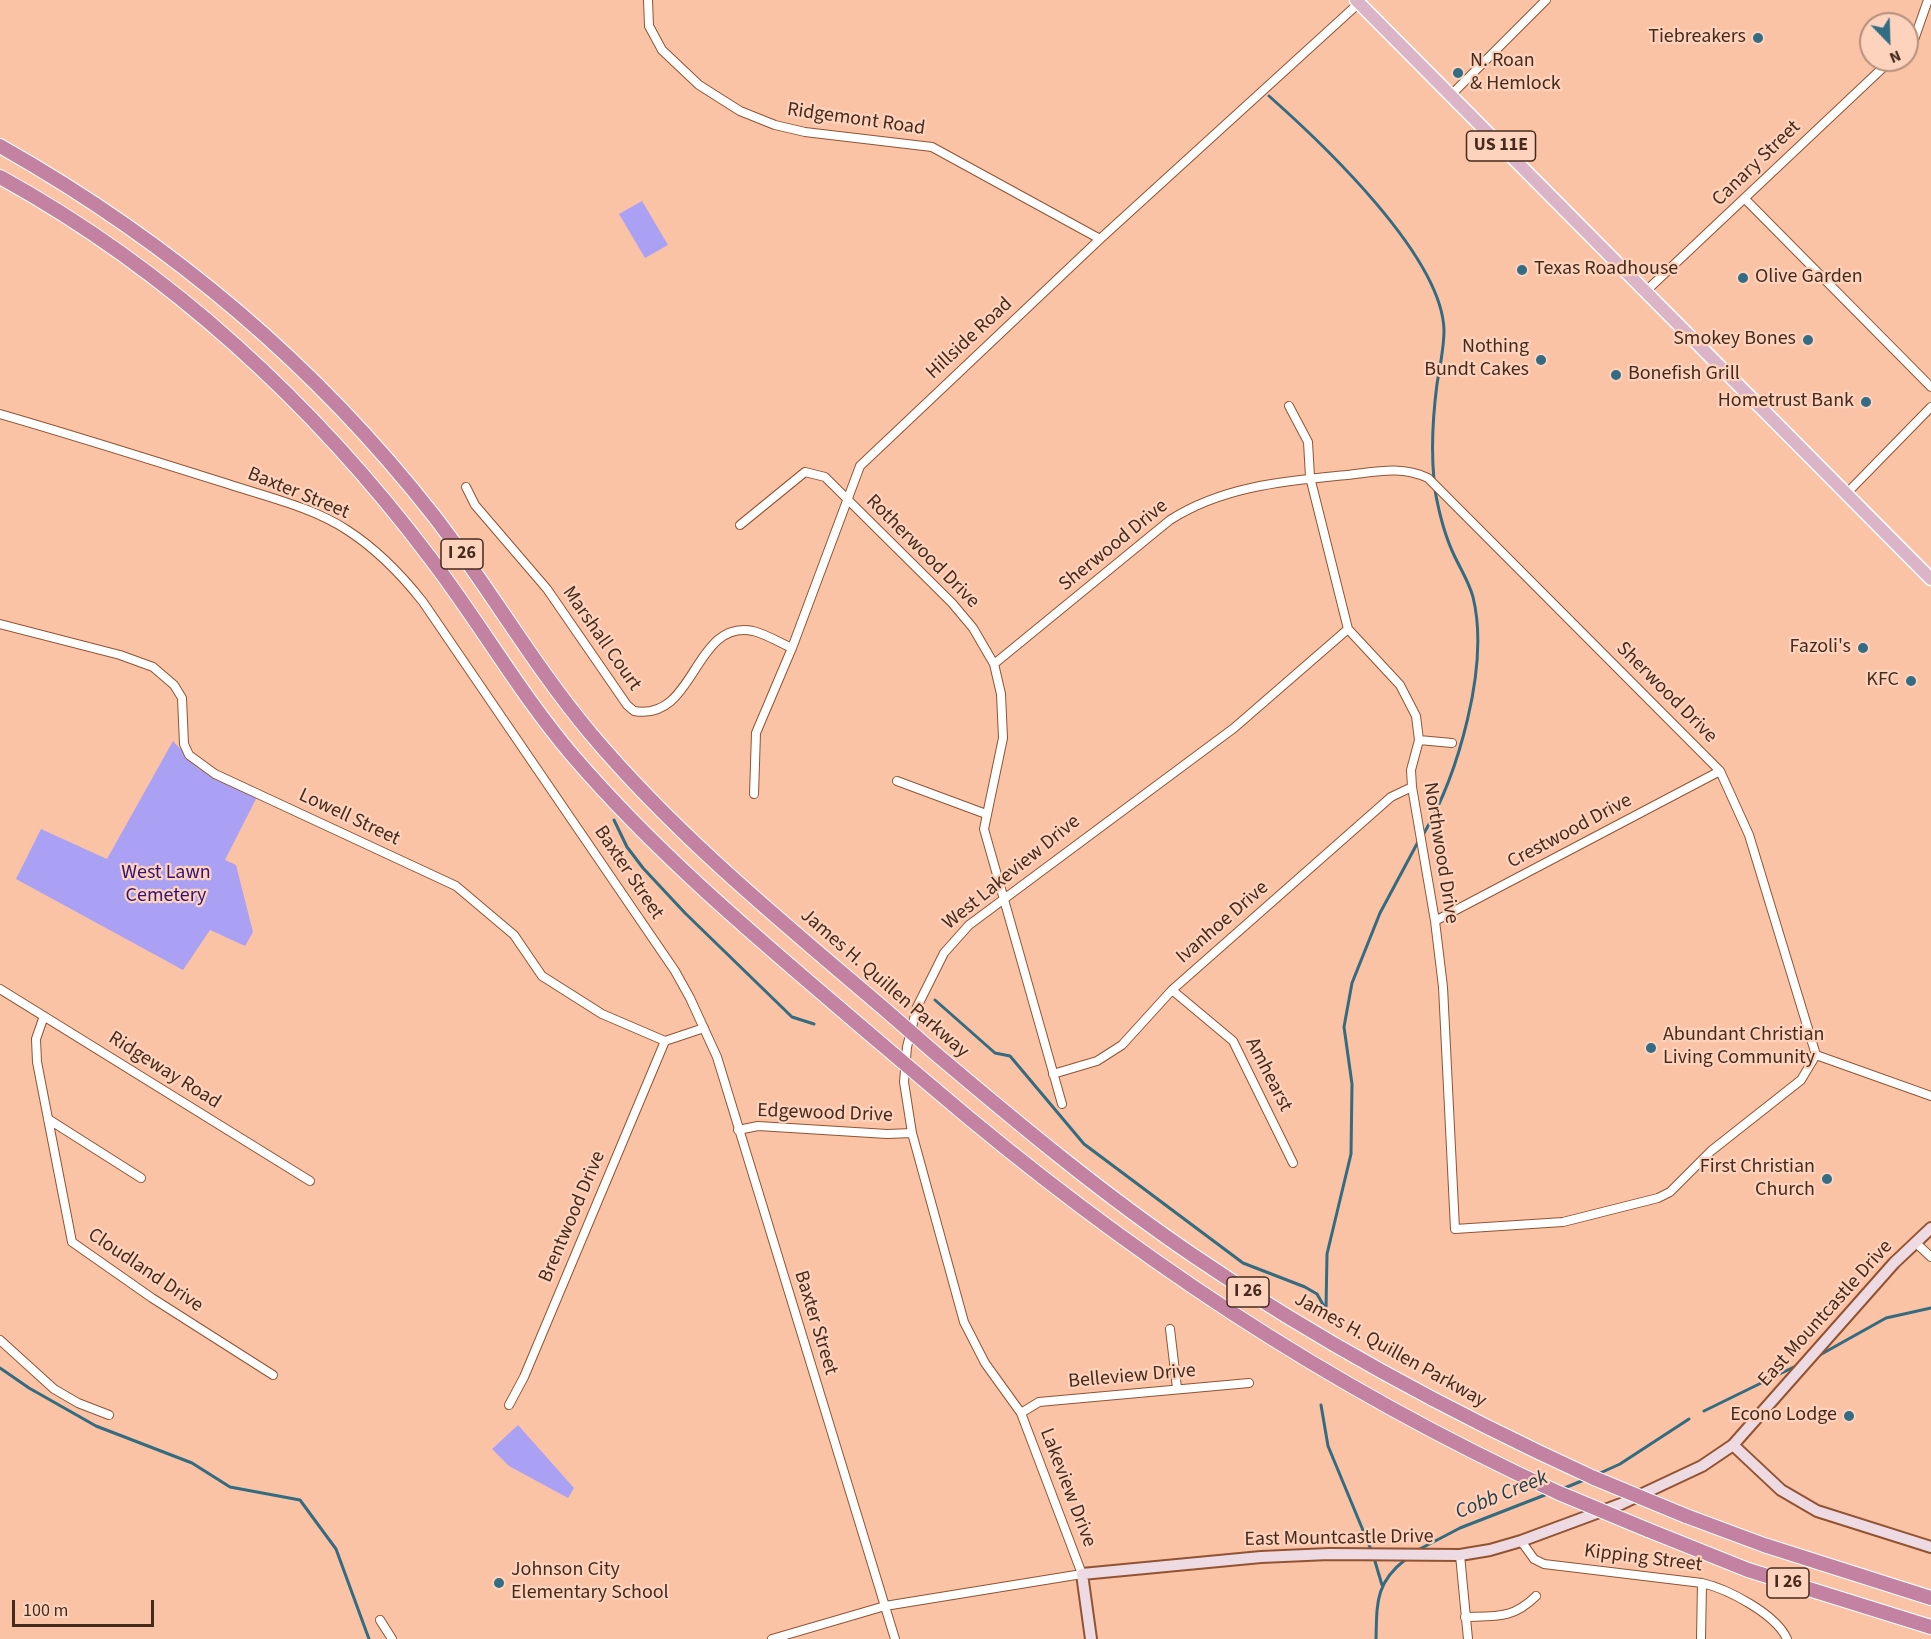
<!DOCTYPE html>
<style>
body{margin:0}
#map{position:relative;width:1931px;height:1639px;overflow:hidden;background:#fbc3a6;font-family:"Source Sans 3",sans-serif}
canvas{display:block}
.north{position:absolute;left:1859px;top:12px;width:60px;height:60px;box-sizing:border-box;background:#fed3bd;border:2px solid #b4907d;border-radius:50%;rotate:157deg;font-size:16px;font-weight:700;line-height:24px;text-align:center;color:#462b1d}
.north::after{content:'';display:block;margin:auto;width:21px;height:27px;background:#326c85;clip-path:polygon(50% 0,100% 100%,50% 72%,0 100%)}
.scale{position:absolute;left:12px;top:1600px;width:142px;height:27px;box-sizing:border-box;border:3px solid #462b1d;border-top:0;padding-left:8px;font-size:18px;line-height:21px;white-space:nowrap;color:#462b1d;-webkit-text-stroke:4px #fed3bd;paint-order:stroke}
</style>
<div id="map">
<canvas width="1931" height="1639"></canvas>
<div class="north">N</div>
<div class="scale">100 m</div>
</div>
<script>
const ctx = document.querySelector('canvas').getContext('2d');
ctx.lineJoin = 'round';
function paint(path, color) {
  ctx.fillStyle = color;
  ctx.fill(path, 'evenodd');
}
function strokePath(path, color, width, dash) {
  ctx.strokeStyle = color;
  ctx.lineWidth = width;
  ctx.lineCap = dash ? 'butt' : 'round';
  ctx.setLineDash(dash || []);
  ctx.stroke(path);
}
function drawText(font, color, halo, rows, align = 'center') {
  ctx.font = font + ' "Source Sans 3",sans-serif';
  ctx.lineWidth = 4.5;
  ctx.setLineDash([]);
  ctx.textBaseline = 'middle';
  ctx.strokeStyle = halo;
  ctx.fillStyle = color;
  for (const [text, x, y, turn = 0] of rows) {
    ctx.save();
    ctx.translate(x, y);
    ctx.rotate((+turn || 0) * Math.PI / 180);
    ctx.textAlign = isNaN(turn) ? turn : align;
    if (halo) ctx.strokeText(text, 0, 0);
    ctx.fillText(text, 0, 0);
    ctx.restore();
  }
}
const green = new Path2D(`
 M 642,201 L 668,245 L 645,258 L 619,214 Z
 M 173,741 L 199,769 L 257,797 L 225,860 L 236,865 L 253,932 L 245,946 L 210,930 L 183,970 L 16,879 L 41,829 L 107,859 Z
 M 518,1425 L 574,1488 L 568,1498 L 509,1466 L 492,1449 Z`);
const stream = new Path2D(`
 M 1269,96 C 1322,143 1442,256 1444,330 C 1444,348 1440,366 1437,384 C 1433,415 1431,449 1434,480
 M 614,820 L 627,847 L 643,868 L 685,913 L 792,1017 L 814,1024
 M 1423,835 C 1458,775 1490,666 1473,597 C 1469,582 1461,570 1454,555 C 1444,534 1439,513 1435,490
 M 935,1000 L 995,1053 L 1010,1056 L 1084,1144 L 1243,1263 L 1305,1287 L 1317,1294 L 1325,1308
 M 1326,1309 L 1327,1254 L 1351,1154 L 1352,1084 L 1344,1027 L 1352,983 L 1380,913 L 1419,840
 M 1818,1356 L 1886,1318 L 1931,1308
 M 0,1368 L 29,1388 L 96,1426 L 192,1463 L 230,1487 L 300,1500 L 336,1549 L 369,1639
 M 1321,1405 L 1328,1446 L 1372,1552
 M 1704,1411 L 1798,1365
 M 1598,1474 L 1620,1464 L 1689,1419
 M 1562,1489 L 1584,1480
 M 1416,1551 L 1460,1528 L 1550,1493
 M 1374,1558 L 1382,1585
 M 1376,1639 C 1377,1603 1375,1583 1406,1559`);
const street = new Path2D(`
 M 648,0 L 649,26 L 662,50 L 699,85 L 740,111 L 775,125 L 805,132 L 932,147 L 1100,239
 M 1907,44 L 1915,37 L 1928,0
 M 1451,95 L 1546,0
 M 1745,199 L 1931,387
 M 1646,291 L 1891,60
 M 0,414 C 76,436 152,460 228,484 C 267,497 312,507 347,530 C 378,550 401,574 423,602 L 675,971 L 690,998 L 717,1057 L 895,1639
 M 466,487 L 475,505 L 547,589 L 627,705 L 634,711 C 696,722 693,619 753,631 C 766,634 780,643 792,648
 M 1846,494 L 1931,407
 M 740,525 L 805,472 L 825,477 L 952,603 L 973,628 L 994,664 L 1001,694 L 1003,738 L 984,829 L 1062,1104
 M 0,624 L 120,655 L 153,667 L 174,685 L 182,698 L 184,744 L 189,755 L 215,774 L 456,886 L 514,935 L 542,976 L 602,1014 L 665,1041 L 704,1028
 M 994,664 L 1170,520 C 1223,486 1285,481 1347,475 C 1375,472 1401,465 1428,478 L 1720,771 L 1749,835 L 1816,1055 L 1801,1080 L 1711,1151 L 1670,1192 L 1658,1198 L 1563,1222 L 1455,1229 L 1443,987 L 1435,921 L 1412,787 L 1411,770 L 1419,740 L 1416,716 L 1400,685 L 1348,629 L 1310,477 L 1308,442 L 1289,406
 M 1419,740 L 1452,743
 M 897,781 L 986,814
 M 754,794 L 756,733 L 792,648 L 860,466 L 1100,239 L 1359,3
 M 1435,921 L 1720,771
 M 0,989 L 310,1181
 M 1172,990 L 1233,1041 L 1293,1163
 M 44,1016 L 36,1039 L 37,1062 L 72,1242 L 152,1298 L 273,1375
 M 1816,1055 L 1931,1096
 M 1053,1074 L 1097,1061 L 1122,1045 L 1172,990 L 1391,797 L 1412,787
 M 48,1119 L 141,1178
 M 738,1130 L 758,1126 L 887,1134 L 912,1133
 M 1915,1242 L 1931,1257
 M 1170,1329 L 1177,1388
 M 0,1340 L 54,1389 L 78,1403 L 109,1415
 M 509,1405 L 524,1377 L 665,1041
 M 1021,1413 L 1039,1402 L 1249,1383
 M 1521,1541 L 1534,1559 L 1544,1564 L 1702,1583 C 1728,1589 1776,1614 1787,1639
 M 1460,1555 L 1468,1639
 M 1465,1617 C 1496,1616 1513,1619 1536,1596
 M 380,1620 L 392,1639
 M 772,1639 L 885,1606 L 1082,1574 L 1021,1413 L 985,1363 L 964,1322 L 912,1133 L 904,1082 L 907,1047 L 917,1007 L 944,953 L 969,925 L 1234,728 L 1348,629
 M 1701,1639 L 1702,1583`);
const secondary = new Path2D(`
 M 1733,1445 L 1781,1490 L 1817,1511 L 1931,1547
 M 1091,1639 L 1082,1574 L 1261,1557 L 1329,1554 L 1460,1555 L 1490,1550 L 1521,1541 L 1621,1504 L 1702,1466 L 1733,1445 L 1894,1263 L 1931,1228`);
const primary = new Path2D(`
 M 1356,0 L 1931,579`);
const highway = new Path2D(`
 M 0,146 C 168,241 315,364 434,516 C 489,587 533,665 591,734 C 677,836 780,920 882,1007
 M 0,177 C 169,270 315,405 431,559 C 480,623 520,694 573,756 C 664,862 772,950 878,1041
 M 936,1054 C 1020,1125 1105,1196 1197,1258 C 1323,1344 1456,1415 1594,1478
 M 931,1086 C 1125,1252 1326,1386 1559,1493
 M 1686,1516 L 1764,1545 L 1931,1598
 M 1648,1530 L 1748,1570 L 1931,1627`);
const highwayBridge = new Path2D(`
 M 882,1007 L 936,1054
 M 878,1041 L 931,1086
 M 1594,1478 L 1686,1516
 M 1559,1493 L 1648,1530`);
const markers = [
 [1758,38,6,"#326c85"],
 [1458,73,6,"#326c85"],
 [1522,270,6,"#326c85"],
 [1743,278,6,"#326c85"],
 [1808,340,6,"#326c85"],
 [1541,360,6,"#326c85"],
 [1616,375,6,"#326c85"],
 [1866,402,6,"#326c85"],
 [1863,648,6,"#326c85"],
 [1911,681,6,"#326c85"],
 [1651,1048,6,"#326c85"],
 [1827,1179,6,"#326c85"],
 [1849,1416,6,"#326c85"],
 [499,1583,6,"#326c85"]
];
const shields = [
 [1501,146,69],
 [462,554,42],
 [1248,1292,42],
 [1788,1583,42]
];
const shieldNames = [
 ["US 11E",1501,146],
 ["I 26",462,554],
 ["I 26",1248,1292],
 ["I 26",1788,1583]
];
const poiNames = [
 ["Tiebreakers",1746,38],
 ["N. Roan",1470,62,"left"],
 ["& Hemlock",1470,85,"left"],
 ["Texas Roadhouse",1534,270,"left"],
 ["Olive Garden",1755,278,"left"],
 ["Smokey Bones",1796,340],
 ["Nothing",1529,348],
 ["Bundt Cakes",1529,371],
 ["Bonefish Grill",1628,375,"left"],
 ["Hometrust Bank",1854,402],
 ["Fazoli's",1851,648],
 ["KFC",1899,681],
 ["Abundant Christian",1663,1036,"left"],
 ["Living Community",1663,1059,"left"],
 ["First Christian",1815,1168],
 ["Church",1815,1191],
 ["Econo Lodge",1837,1416],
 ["Johnson City",511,1571,"left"],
 ["Elementary School",511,1594,"left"]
];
const streetNames = [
 ["Ridgemont Road",856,120,8],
 ["Canary Street",1757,164,-44],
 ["Hillside Road",970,339,-43],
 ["Baxter Street",298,494,22],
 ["Sherwood Drive",1114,546,-39],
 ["Rotherwood Drive",922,552,45],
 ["Marshall Court",601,639,55],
 ["Sherwood Drive",1666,693,45],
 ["Lowell Street",349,818,25],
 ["Crestwood Drive",1570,832,-28],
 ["Northwood Drive",1440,853,81],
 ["Baxter Street",628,873,56],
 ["West Lakeview Drive",1012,873,-39],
 ["Ivanhoe Drive",1223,923,-41],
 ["James H. Quillen Parkway",884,984,41],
 ["Ridgeway Road",164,1071,32],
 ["Amhearst",1268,1075,63],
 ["Edgewood Drive",825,1114,2],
 ["Brentwood Drive",573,1217,-67],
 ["Cloudland Drive",145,1271,34],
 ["East Mountcastle Drive",1826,1314,-48],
 ["Baxter Street",815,1323,73],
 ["James H. Quillen Parkway",1390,1351,29],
 ["Belleview Drive",1132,1377,-5],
 ["Lakeview Drive",1067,1488,69],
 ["East Mountcastle Drive",1339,1539,-1],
 ["Kipping Street",1643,1559,7]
];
const parkNames = [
 ["West Lawn",166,874],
 ["Cemetery",166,897]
];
const waterNames = [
 ["Cobb Creek",1502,1496,-22]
];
paint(green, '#aba1f4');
strokePath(stream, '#336b80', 3);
strokePath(street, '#915331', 10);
strokePath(secondary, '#915331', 14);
strokePath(primary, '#fff', 15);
strokePath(highway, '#fff', 16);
strokePath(street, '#fff', 8);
strokePath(secondary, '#eddae3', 10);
strokePath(primary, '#dcb4c8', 12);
strokePath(highway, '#c482a3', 14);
strokePath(highwayBridge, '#fff', 16, []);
strokePath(highwayBridge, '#c482a3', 14);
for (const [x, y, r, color] of markers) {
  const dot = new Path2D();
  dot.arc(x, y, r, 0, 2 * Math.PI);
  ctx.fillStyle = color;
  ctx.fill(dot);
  strokePath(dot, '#fed3bd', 2);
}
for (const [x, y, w] of shields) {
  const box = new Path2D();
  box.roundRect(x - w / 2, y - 15, w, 30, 4.5);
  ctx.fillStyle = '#fed3bd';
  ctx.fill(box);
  strokePath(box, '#462b1d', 1.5);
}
drawText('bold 18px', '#462b1d', null, shieldNames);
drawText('20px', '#462b1d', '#fed3bd', poiNames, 'right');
drawText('20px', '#462b1d', '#fed3bd', streetNames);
drawText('20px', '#341379', '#fed3bd', parkNames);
drawText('italic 21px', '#243f4b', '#fed3bd', waterNames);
</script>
